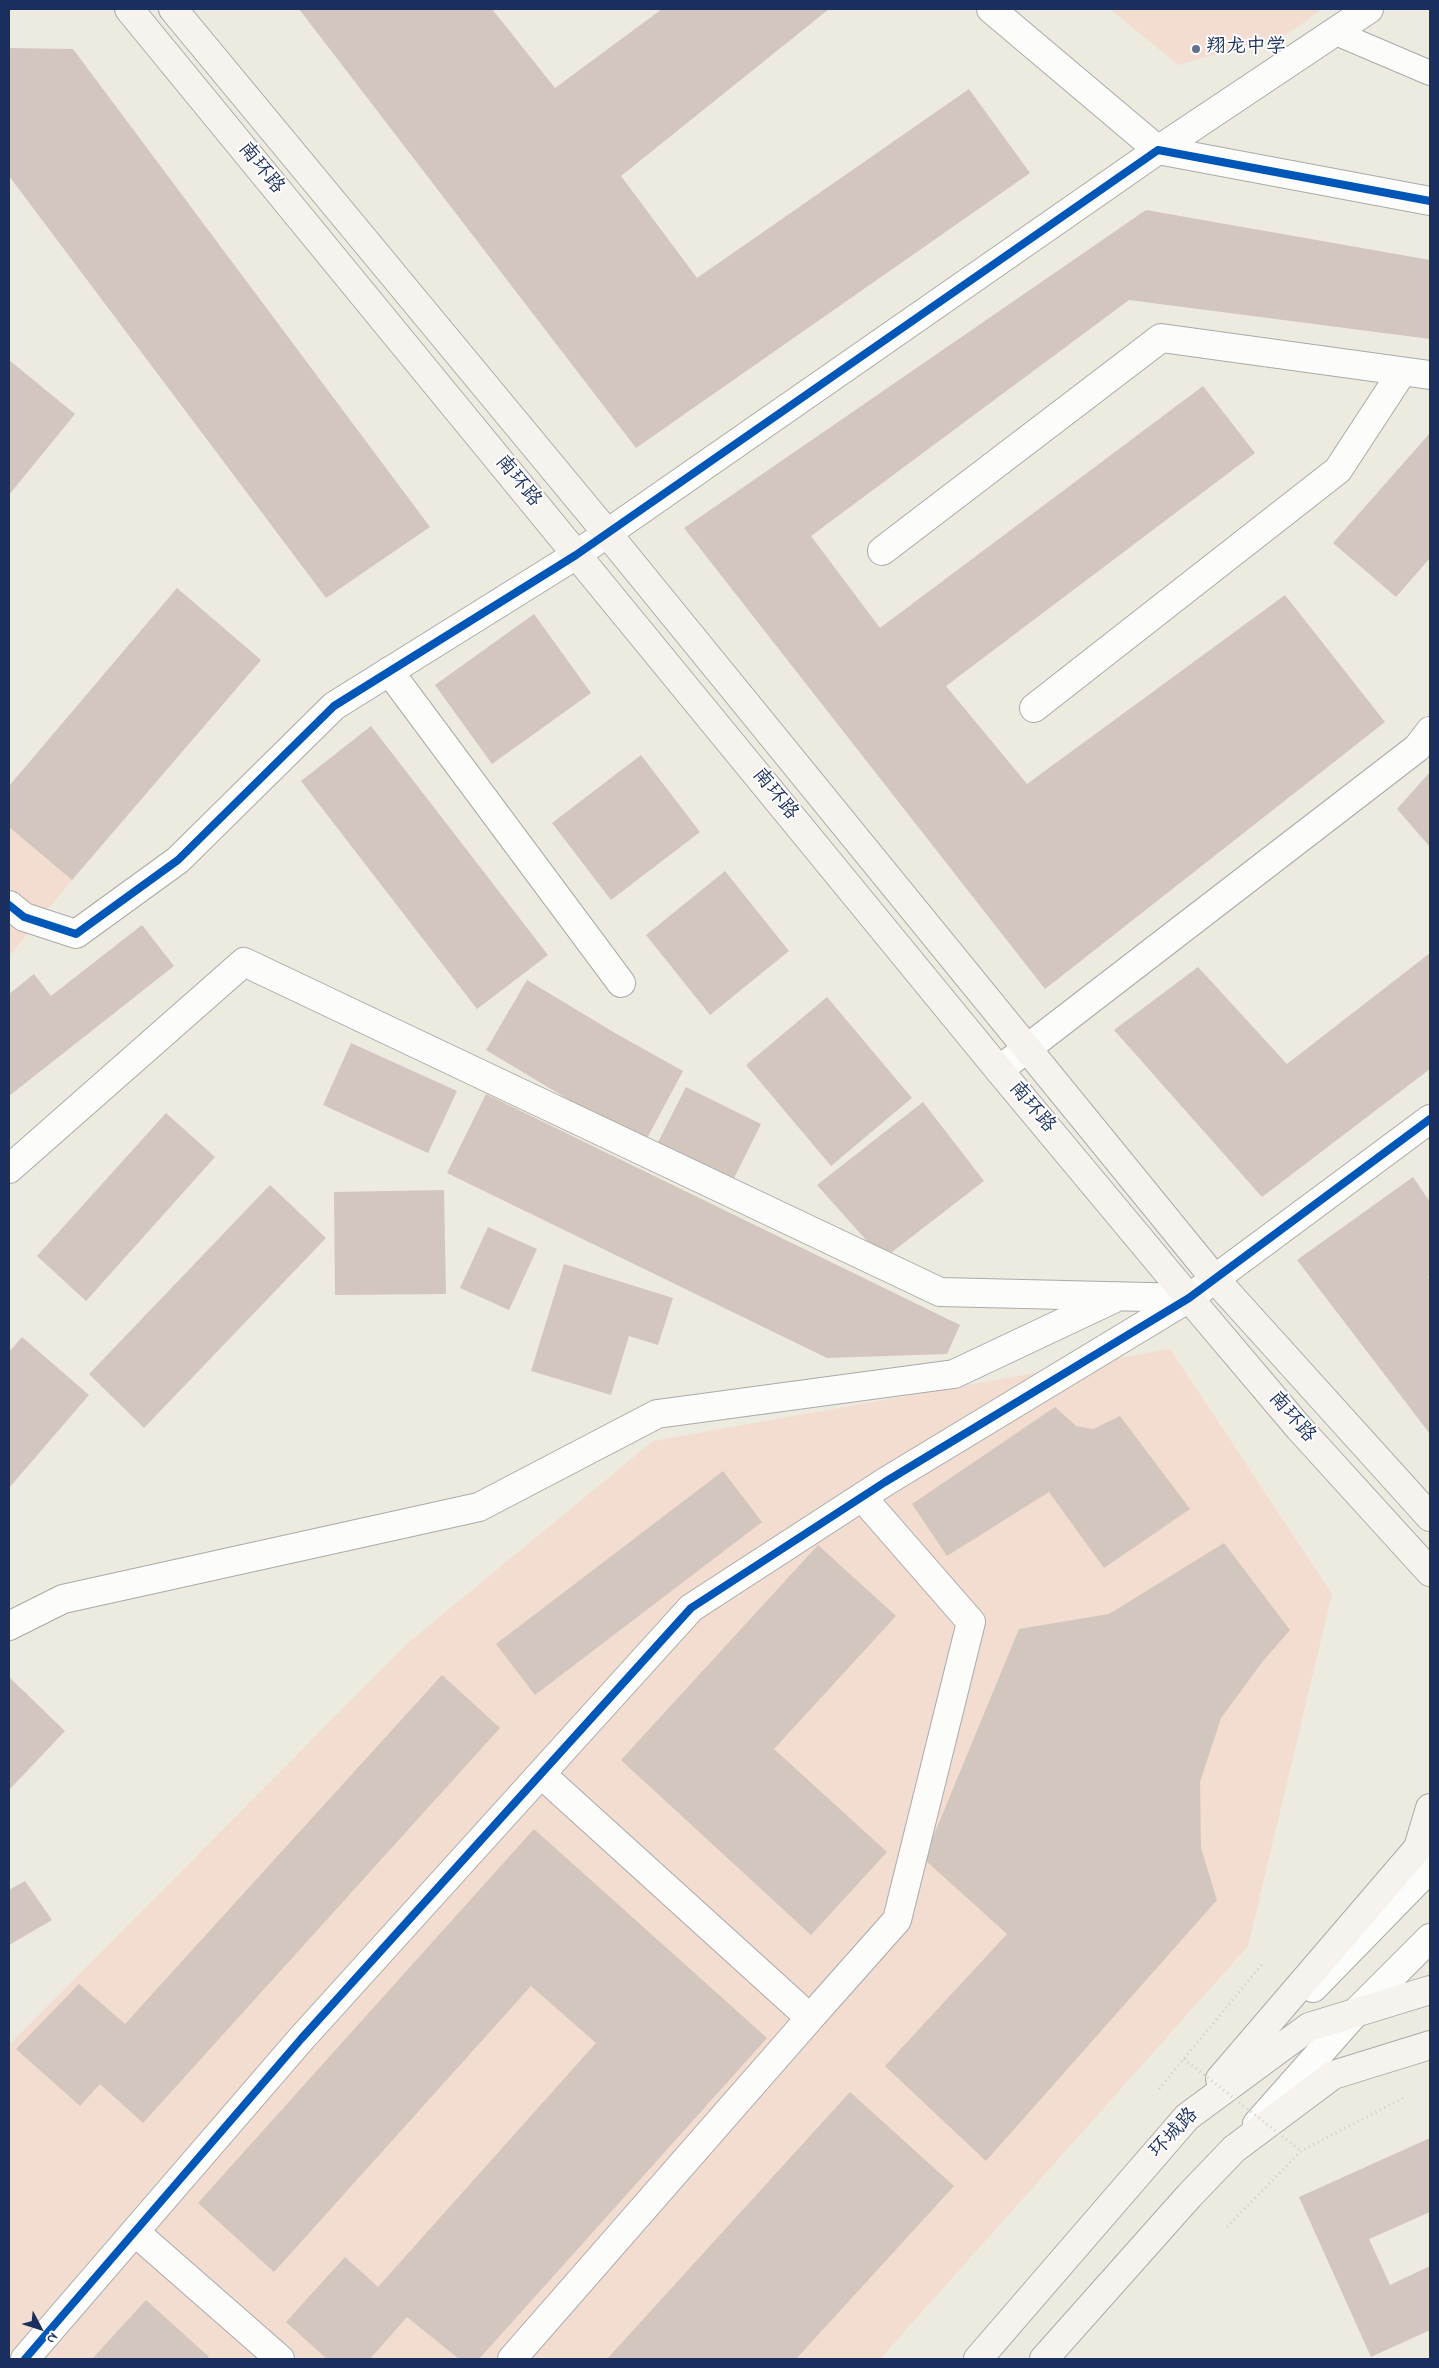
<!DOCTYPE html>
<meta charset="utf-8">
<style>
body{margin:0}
#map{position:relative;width:1439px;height:2368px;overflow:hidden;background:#edeadf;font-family:"Indie Flower",sans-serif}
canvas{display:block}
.frame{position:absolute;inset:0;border:10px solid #1b2f5e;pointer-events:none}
.north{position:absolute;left:15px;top:2303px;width:50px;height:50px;-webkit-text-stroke:4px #fff;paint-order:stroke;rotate:130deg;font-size:14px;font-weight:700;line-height:20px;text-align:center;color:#1b2f5e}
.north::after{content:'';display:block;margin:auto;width:18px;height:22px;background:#1b2f5e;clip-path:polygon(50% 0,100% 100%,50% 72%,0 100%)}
</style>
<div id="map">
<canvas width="1439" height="2368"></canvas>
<div class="frame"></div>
<div class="north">N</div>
</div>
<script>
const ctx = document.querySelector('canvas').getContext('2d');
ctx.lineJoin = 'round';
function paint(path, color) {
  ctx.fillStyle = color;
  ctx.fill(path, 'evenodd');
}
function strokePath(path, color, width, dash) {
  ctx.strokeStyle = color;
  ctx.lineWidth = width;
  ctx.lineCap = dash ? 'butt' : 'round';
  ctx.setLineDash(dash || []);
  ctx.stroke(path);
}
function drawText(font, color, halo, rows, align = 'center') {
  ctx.font = font + ' "Indie Flower","LXGW WenKai TC",sans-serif';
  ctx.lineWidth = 4;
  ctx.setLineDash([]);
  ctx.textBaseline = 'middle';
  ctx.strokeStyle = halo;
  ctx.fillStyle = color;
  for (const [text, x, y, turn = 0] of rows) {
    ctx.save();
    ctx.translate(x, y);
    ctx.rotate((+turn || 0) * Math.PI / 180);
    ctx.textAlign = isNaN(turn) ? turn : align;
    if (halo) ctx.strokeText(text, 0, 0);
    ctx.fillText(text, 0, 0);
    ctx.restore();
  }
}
const built = new Path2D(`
 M 1110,9 L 1322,9 L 1289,33 L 1178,65 Z
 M 9,827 L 72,880 L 9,956 Z
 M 1170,1349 L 1332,1594 L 1248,1946 L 880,2359 L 9,2359 L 9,2045 L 409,1642 L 653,1441 Z`);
const building = new Path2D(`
 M 299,9 L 492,9 L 555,88 L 662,9 L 829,9 L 621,176 L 697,278 L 969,89 L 1030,173 L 636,448 Z
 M 9,48 L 73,49 L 430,527 L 326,598 L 9,176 Z
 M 1146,210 L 1430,260 L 1430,339 L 1129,300 L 811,536 L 880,628 L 1203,386 L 1255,453 L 946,686 L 1027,784 L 1285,595 L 1385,722 L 1045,989 L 684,528 Z
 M 9,360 L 75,414 L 9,495 Z
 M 1430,433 L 1430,558 L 1396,597 L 1333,543 Z
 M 177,588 L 261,660 L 72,880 L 9,827 L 9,786 Z
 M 534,614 L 591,693 L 492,764 L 435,685 Z
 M 371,726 L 548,955 L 477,1009 L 301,781 Z
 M 641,755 L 700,832 L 611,900 L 552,823 Z
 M 1430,772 L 1430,847 L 1397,809 Z
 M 725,871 L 789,951 L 710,1015 L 646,935 Z
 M 142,925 L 174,966 L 9,1096 L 9,994 L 34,974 L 51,996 Z
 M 1430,953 L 1430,1069 L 1262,1197 L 1114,1030 L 1198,967 L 1287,1064 Z
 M 527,980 L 615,1033 L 683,1071 L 645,1142 L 576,1104 L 486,1050 Z
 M 827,997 L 912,1098 L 831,1166 L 746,1065 Z
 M 351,1043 L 457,1091 L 428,1153 L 323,1105 Z
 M 686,1087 L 761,1124 L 732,1182 L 657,1144 Z
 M 486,1094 L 960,1325 L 947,1354 L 827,1358 L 447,1173 Z
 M 923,1102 L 984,1181 L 883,1259 L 817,1185 Z
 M 166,1113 L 215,1157 L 86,1301 L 37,1256 Z
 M 1413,1177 L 1430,1202 L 1430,1275 L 1428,1277 L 1430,1280 L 1430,1434 L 1297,1260 Z
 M 270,1185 L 326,1238 L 144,1428 L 89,1374 Z
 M 444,1190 L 446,1294 L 335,1295 L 334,1192 Z
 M 488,1227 L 537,1249 L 509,1310 L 460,1288 Z
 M 564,1264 L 673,1298 L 658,1345 L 629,1336 L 611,1395 L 531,1371 Z
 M 22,1337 L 89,1395 L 9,1488 L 9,1352 Z
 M 1055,1407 L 1076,1426 L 1093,1429 L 1120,1416 L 1190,1509 L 1104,1568 L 1049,1492 L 947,1556 L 912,1504 Z
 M 723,1471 L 762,1522 L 535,1695 L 496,1644 Z
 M 1224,1543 L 1290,1630 L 1263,1661 L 1221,1718 L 1200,1782 L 1201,1848 L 1217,1900 L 986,2161 L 885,2066 L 1007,1934 L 924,1859 L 1019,1629 L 1109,1614 Z
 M 818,1545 L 896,1616 L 774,1749 L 887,1852 L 811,1935 L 621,1760 Z
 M 442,1675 L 500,1728 L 143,2123 L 100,2084 L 80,2106 L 16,2049 L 79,1984 L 125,2024 Z
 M 9,1677 L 65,1731 L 9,1790 Z
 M 534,1829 L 767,2038 L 479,2359 L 459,2359 L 407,2317 L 370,2359 L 327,2359 L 286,2322 L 345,2257 L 378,2287 L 596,2043 L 531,1986 L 274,2272 L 198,2203 Z
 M 25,1881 L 52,1920 L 9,1945 L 9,1890 Z
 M 850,2092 L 954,2186 L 796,2359 L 607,2359 Z
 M 1430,2138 L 1430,2212 L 1369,2239 L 1390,2285 L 1430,2266 L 1430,2330 L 1371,2357 L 1299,2197 Z
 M 146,2300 L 209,2357 L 207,2359 L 92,2359 Z`);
const path = new Path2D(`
 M 1159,2089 L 1263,1963
 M 1227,2227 L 1301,2151 L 1405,2097`);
const lane = new Path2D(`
 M 1336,33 L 1430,73`);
const street = new Path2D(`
 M 991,9 L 1158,150 L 1369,9
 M 882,551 L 1161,338 L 1430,375
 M 389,671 L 621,983
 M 1034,708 L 1338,470 L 1402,372
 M 9,905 L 24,917 L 76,934 L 178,860 L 334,706 L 576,555 L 1158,150 L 1430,201
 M 999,1070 L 1417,748 L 1430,731
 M 9,1169 L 244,962 L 940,1292 L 1189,1298
 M 9,1626 L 63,1599 L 479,1507 L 657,1414 L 954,1374 L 1113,1299
 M 541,1774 L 810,2018 L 897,1920 L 971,1622 L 862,1497
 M 1313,1988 L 1430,1868
 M 1257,2124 L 1356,2012 L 1430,1938
 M 135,2232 L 280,2359
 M 25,2359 L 301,2039 L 691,1608 L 885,1482 L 1189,1298 L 1430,1119
 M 512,2359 L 810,2018`);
const secondary = new Path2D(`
 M 129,9 L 999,1070 L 1189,1298 L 1299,1428 L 1430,1572
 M 173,9 L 607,533 L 1215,1279 L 1430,1517
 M 1220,2079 L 1418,1848 L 1430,1808
 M 978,2359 L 1187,2117 L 1309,2027 L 1430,1990
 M 1044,2359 L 1189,2196 L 1234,2149 L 1333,2075 L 1430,2045`);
const pathBridge = new Path2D(`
 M 1184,2059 L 1301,2151`);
const cycleway = new Path2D(`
 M 9,905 L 24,917 L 76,934 L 178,860 L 334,706 L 576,555 L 1158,150 L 1430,201
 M 25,2359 L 301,2039 L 691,1608 L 885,1482 L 1189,1298 L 1430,1119`);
const markers = [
 [1196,49,5,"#64708b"]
];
const poiNames = [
 ["翔龙中学",1206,49]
];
const streetNames = [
 ["南环路",260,169,51],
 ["南环路",517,482,51],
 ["南环路",774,795,51],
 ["南环路",1031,1108,50],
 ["南环路",1291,1418,49],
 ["环城路",1175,2134,-46]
];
paint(built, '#f2ddd0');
paint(building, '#d3c6bf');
strokePath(lane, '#a9aaaa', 26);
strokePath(street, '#a9aaaa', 30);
strokePath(secondary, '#a9aaaa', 30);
strokePath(path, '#cdcdce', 3, [1, 4]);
strokePath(lane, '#fcfcfa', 24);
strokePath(street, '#fcfcfa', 28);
strokePath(secondary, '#f6f3ef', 28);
strokePath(pathBridge, '#cdcdce', 3, [1, 4]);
strokePath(cycleway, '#0057b8', 8);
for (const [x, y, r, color] of markers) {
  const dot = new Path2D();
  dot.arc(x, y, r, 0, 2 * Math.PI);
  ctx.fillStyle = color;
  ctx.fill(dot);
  strokePath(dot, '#fff', 2);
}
drawText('20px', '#1b2f5e', '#fff', poiNames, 'left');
drawText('20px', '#1b2f5e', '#fff', streetNames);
</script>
